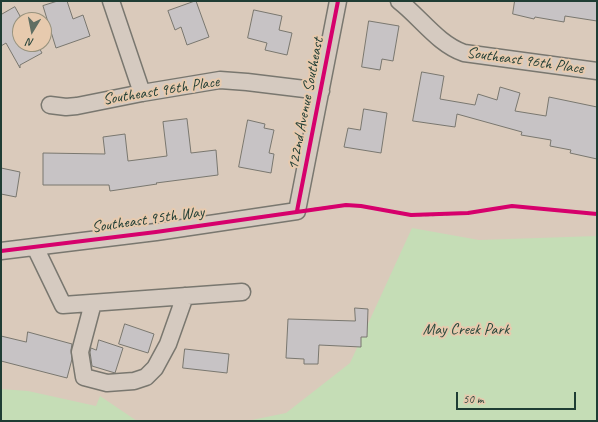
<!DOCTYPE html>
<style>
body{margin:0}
#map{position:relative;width:598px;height:422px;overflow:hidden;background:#dacabb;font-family:Caveat,sans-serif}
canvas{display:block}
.frame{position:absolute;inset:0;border:2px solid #1f3d34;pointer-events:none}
.north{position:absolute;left:12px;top:12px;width:40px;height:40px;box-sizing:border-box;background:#e7caae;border:1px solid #97927d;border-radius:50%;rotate:190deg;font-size:11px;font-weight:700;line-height:16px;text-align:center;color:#1f3d34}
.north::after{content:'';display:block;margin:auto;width:14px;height:18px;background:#606e63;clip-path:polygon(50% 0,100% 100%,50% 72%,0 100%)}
.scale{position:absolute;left:456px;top:392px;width:120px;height:18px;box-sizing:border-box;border:2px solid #1f3d34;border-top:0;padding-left:5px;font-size:12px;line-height:14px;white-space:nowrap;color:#1f3d34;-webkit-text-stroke:3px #e7caae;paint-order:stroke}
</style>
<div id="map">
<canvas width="598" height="422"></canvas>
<div class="frame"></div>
<div class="north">N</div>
<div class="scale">50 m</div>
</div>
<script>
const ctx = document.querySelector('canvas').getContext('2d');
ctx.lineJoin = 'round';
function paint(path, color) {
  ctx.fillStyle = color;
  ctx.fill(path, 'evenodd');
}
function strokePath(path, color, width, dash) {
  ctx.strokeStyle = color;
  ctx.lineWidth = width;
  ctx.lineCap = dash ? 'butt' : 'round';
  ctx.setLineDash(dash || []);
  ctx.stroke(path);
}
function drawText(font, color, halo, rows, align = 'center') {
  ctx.font = font + ' Caveat,sans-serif';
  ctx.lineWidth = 4;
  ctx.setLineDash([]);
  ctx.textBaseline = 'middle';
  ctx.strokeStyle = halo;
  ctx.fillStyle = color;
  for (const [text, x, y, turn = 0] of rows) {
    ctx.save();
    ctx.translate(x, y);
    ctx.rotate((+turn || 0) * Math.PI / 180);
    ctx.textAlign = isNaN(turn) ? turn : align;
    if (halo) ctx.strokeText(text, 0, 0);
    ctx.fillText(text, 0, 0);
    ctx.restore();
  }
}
const green = new Path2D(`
 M 412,228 L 479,240 L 597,236 L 597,421 L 247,421 L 286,413 L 350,363 Z
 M 1,389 L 28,391 L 96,406 L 100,396 L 137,421 L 1,421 Z`);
const building = new Path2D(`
 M 58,1 L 67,1 L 73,19 L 83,15 L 90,36 L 56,48 L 43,6 Z
 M 196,1 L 209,37 L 187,45 L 181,27 L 175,30 L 168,11 Z
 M 515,1 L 597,1 L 597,21 L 565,16 L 564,22 L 535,17 L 534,19 L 513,14 Z
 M 15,7 L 20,16 L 20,44 L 37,44 L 42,53 L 20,65 L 20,68 L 6,43 L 1,46 L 1,15 Z
 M 254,10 L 282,16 L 279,30 L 292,33 L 287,55 L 265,50 L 267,43 L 248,38 Z
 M 369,21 L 399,26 L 393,61 L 382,59 L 380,70 L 362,67 Z
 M 422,72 L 444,76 L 440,99 L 475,105 L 478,94 L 497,100 L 500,87 L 520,93 L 515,111 L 546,116 L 549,97 L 597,107 L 597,159 L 570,153 L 571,150 L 550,146 L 551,140 L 521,135 L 522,132 L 457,114 L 455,127 L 413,121 Z
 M 364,109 L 387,113 L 381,153 L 344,147 L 348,128 L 360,130 Z
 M 187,119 L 191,153 L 216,150 L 218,175 L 156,183 L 157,184 L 110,191 L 109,185 L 43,185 L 43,153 L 105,154 L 103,137 L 125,134 L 128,161 L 167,156 L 163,122 Z
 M 248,120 L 265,124 L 264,128 L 274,130 L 269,153 L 274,154 L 271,173 L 239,167 Z
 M 1,168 L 20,172 L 16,197 L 1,194 Z
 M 355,308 L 368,309 L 367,337 L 361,337 L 361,347 L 319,345 L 318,364 L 304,364 L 304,359 L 286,358 L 288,319 L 355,321 Z
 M 125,324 L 154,334 L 148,353 L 119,344 Z
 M 28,332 L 72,344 L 71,350 L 72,359 L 67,378 L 1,361 L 1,336 L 26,342 Z
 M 99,340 L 123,348 L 115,373 L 92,366 L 90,352 L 91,348 L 96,350 Z
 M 185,349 L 229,354 L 227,373 L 183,368 Z`);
const path = new Path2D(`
 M 314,209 L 346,205 L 361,206 L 411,215 L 432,215 L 468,213 L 512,206 L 597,214`);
const minor = new Path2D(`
 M 111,1 L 142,93
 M 399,1 C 421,18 438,44 464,53 L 597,71
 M 50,105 L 66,107 L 77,106 L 142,93 L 220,80 L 247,82 L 321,91
 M 35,247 L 63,305 L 242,292
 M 1,251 L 156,232 L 297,211 L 338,1
 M 93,303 L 80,352 L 84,377 L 107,383 L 134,381 L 146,377 L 155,368 L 168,344 L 185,296`);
const cycleway = new Path2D(`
 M 297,211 L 338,1
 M 1,251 L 156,232 L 346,205 L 361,206 L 411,215 L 468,213 L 512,206 L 597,214`);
const streetNames = [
 ["Southeast 96th Place",525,61,8],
 ["Southeast 96th Place",161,91,-9],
 ["122nd Avenue Southeast",306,104,-79],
 ["Southeast 95th Way",148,220,-8]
];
const parkNames = [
 ["May Creek Park",466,330]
];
paint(green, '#c5ddb6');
paint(building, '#c7c3c5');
strokePath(building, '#79776f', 1);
strokePath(minor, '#79776f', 19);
strokePath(path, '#9a968d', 2.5, [4, 3]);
strokePath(minor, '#d5cac0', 16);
strokePath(cycleway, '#d6006c', 4);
drawText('16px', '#1f3d34', '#e7caae', streetNames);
drawText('16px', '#26463a', '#e7caae', parkNames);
</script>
